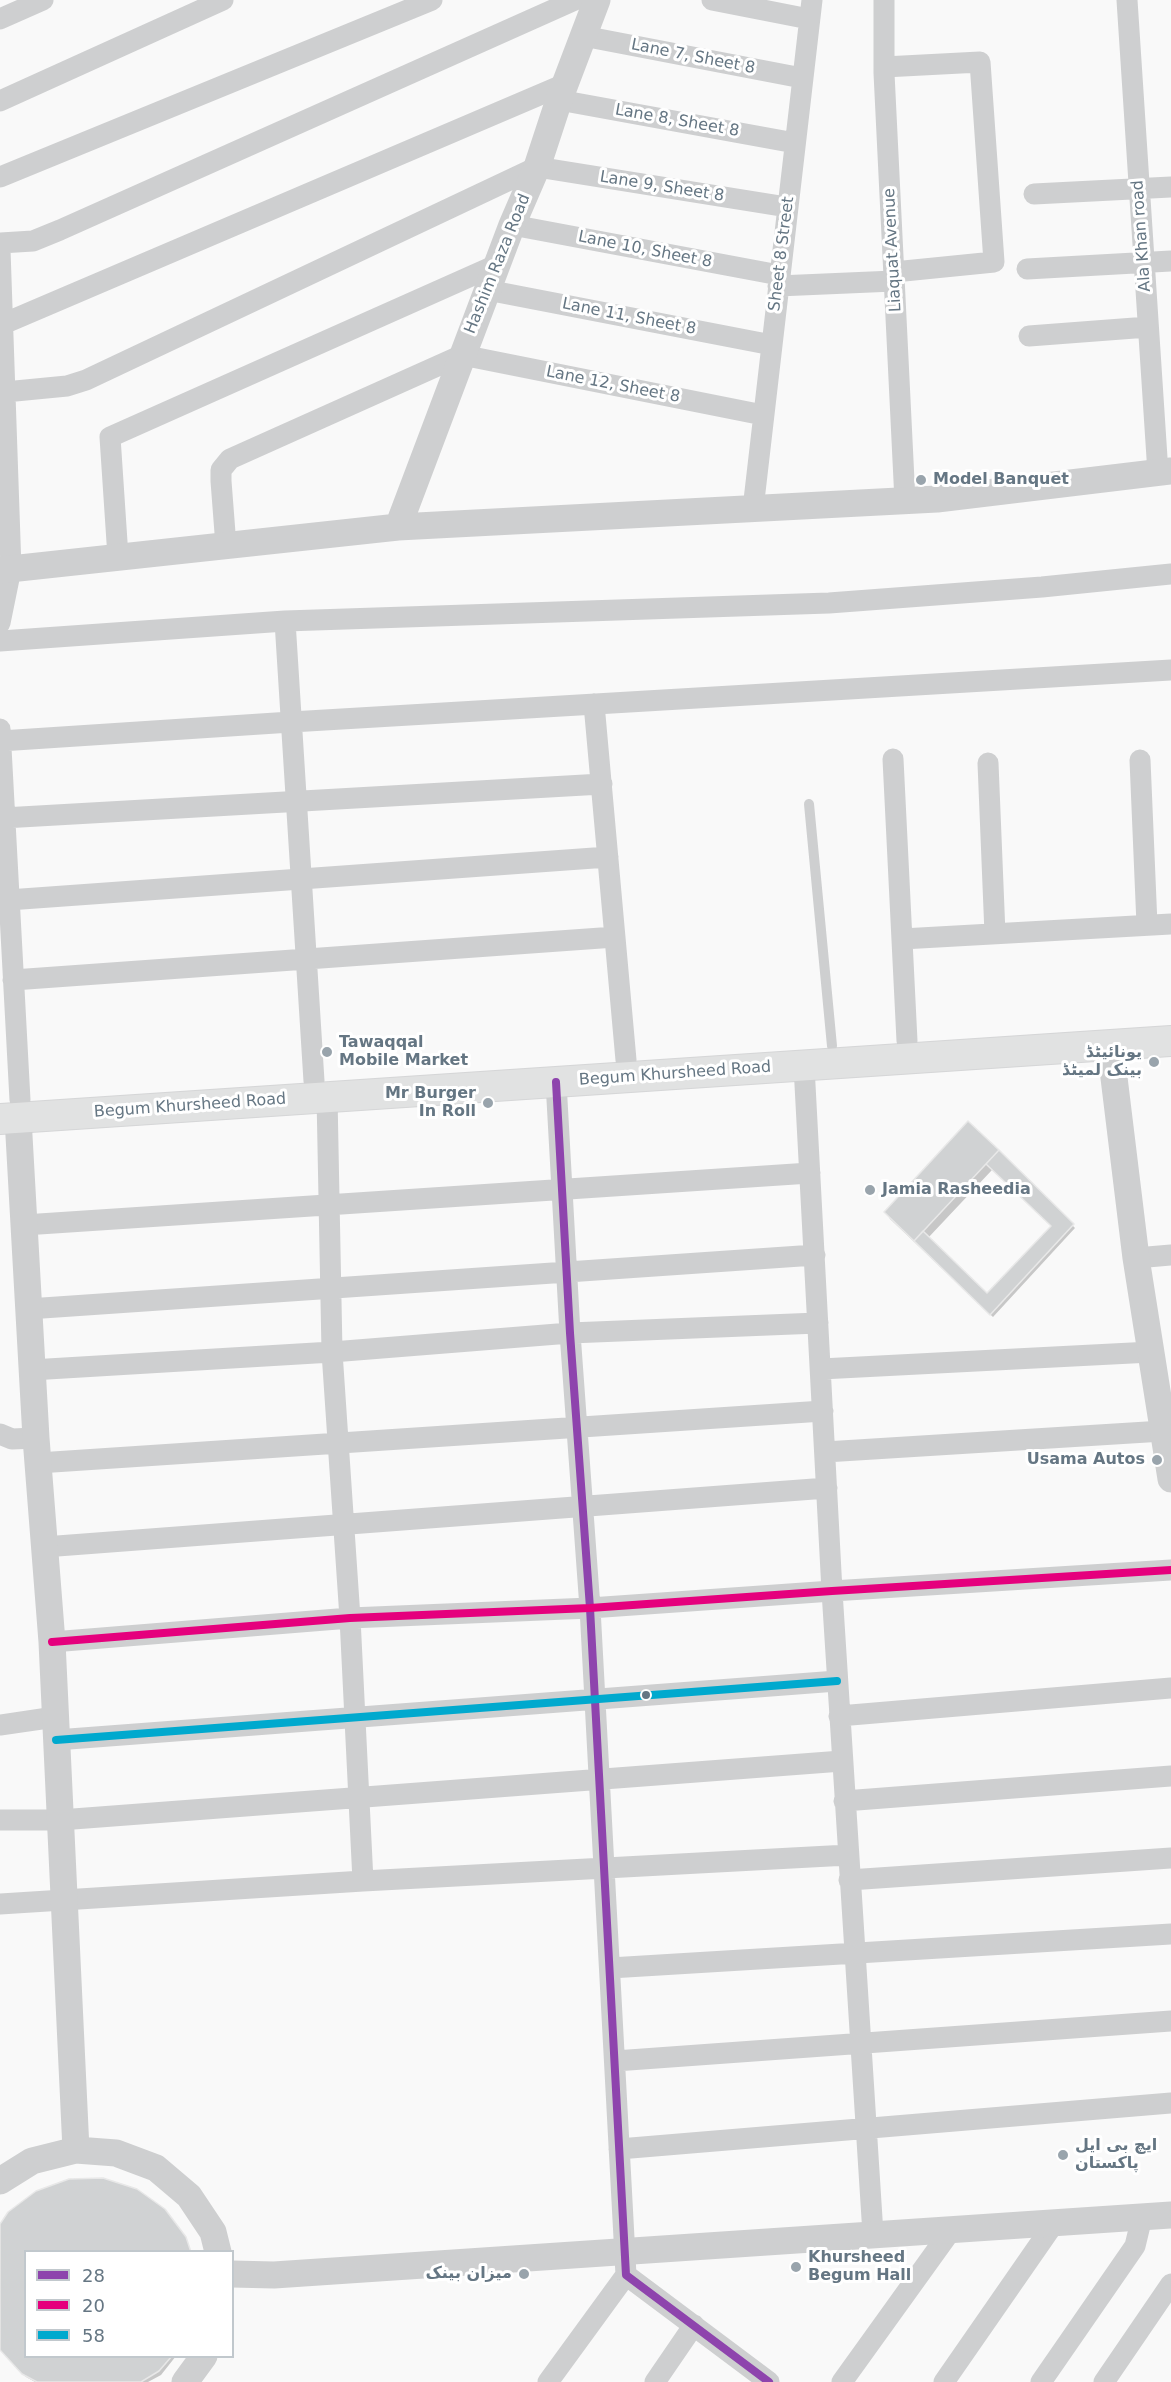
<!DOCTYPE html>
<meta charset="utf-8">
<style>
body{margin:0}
#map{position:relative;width:1171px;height:2382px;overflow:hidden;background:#f9f9f9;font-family:"DejaVu Sans",sans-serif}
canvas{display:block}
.legend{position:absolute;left:24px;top:2250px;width:210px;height:108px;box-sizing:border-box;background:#fff;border:2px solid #c1c8cd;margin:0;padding:8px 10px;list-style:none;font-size:18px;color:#657683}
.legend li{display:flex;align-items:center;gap:12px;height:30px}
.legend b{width:30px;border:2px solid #c1c8cd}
</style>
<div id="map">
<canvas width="1171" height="2382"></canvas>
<ul class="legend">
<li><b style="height:8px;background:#8e44ad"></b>28</li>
<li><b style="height:8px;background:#e5007d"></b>20</li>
<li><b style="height:8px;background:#00a9ce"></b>58</li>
</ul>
</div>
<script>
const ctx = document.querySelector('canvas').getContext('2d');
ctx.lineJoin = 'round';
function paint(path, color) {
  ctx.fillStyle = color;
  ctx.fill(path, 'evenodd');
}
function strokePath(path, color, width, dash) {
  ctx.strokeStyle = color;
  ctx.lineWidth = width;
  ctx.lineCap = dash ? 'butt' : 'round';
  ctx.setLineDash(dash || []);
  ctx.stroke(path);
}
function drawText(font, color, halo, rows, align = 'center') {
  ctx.font = font + ' "DejaVu Sans",Cairo,sans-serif';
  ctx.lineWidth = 6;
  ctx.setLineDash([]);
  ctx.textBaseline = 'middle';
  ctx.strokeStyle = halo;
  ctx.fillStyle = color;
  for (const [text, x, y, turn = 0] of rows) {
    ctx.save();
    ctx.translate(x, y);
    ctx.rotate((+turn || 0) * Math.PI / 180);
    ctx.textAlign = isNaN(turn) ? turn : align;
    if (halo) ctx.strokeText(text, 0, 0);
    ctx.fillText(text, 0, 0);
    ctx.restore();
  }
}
const shadow = new Path2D(`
 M 998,1151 L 1075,1228 L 993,1317 L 890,1219 L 886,1212 ZM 992,1170 L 1053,1227 L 987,1296 L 928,1238 Z
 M 0,2227 L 26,2252 L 26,2356 L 176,2356 L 161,2375 L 148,2382 L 35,2382 L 26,2377 L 0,2349 Z`);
const building = new Path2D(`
 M 968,1121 L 999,1150 L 914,1241 L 884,1212 Z
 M 999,1150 L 1074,1224 L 990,1315 L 914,1241 L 923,1231 L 987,1293 L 1051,1226 L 986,1164 Z
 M 103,2178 L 137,2189 L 165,2209 L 186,2237 L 191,2252 L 26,2252 L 26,2356 L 172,2356 L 159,2371 L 141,2382 L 37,2382 L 22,2374 L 0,2350 L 0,2224 L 8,2212 L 36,2191 L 69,2179 Z`);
const service = new Path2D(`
 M 809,804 L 832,1046`);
const minor = new Path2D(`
 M 712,0 L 809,19
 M 884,0 L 884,73 L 905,501
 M 1127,0 L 1158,473
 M 0,19 L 43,0
 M 583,36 L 802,78
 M 884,67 L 980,62 L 994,262 L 894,272
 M 559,100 L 795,143
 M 0,101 L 223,0
 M 0,177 L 432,0
 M 1034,194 L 1171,187
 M 512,225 L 779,275
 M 0,243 L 33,241 L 60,230 L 575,0
 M 0,249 L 11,569 L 0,623
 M 1027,269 L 1171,261
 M 778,286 L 894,281
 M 487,290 L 772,345
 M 3,324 L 565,84
 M 1029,336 L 1148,327
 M 5,392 L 67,386 L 86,380 L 537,167 L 787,207
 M 753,509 L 812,0
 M 226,546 L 221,481 L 221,470 L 230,459 L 462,355 L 763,415
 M 118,557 L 110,437 L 496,265
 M 285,621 L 314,1081
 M 0,641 L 285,621 L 829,603 L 1042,587 L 1171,574
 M 594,704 L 626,1060
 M 0,729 L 20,1100
 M 0,741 L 291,722 L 1171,670
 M 893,759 L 907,1041
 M 1140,760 L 1147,925
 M 988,763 L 995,934
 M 3,818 L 602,784
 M 8,900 L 608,857
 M 902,939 L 1171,924
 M 13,980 L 615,937
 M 804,1066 L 832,1591 L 873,2234
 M 556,1082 L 570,1333 L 590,1608 L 626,2275 L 769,2382
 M 327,1096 L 332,1352 L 350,1618 L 363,1881
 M 24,1225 L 810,1173
 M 1136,1258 L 1171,1255
 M 28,1309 L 815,1255
 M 821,1369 L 1151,1352
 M 31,1370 L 332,1352 L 570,1333 L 818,1323
 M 0,1434 L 12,1439 L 36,1438
 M 825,1452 L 1163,1431
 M 38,1463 L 823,1411
 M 44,1547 L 827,1488
 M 52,1642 L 350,1618 L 590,1608 L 832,1591 L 1171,1570
 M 839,1716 L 1171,1688
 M 0,1725 L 55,1717
 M 56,1740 L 837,1681
 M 844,1801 L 1171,1776
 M 0,1820 L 60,1820 L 842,1761
 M 849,1880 L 1171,1858
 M 0,1904 L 363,1881 L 848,1855
 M 610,1968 L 1171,1934
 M 615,2061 L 1171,2021
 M 619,2149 L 1171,2103
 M 548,2382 L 626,2275
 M 655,2382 L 694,2325
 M 842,2382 L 952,2229
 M 944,2382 L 1055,2222
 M 1041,2382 L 1135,2246 L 1142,2217
 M 1104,2382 L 1171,2284`);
const tertiary = new Path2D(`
 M 398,527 L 512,225 L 537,167 L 559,100 L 597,0
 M 0,570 L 398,527 L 937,499 L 1171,471
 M 1110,1045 L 1136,1258 L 1171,1479
 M 18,1118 L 36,1438 L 52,1642 L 76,2150
 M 0,2181 L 32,2161 L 76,2150 L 116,2153 L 156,2168 L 189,2196 L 213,2232 L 218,2252
 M 232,2274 L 274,2275 L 1171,2215
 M 185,2382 L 204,2356`);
const secondary = new Path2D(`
 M 0,1119 L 1171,1041`);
const bus1 = new Path2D(`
 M 556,1082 L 570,1333 L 590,1608 L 626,2275 L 769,2382`);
const bus2 = new Path2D(`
 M 52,1642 L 350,1618 L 590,1608 L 832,1591 L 1171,1570`);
const bus3 = new Path2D(`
 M 56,1740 L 837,1681`);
const markers = [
 [921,480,6,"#99a4ac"],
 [327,1052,6,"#99a4ac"],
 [1154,1062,6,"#99a4ac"],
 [488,1103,6,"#99a4ac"],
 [870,1190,6,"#99a4ac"],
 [1157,1460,6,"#99a4ac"],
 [646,1695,5,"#657683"],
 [1063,2155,6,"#99a4ac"],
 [796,2267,6,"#99a4ac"],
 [524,2274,6,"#99a4ac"]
];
const streetNames = [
 ["Lane 7, Sheet 8",693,57,11],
 ["Lane 8, Sheet 8",677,121,10],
 ["Lane 9, Sheet 8",662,187,9],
 ["Ala Khan road",1142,236,-94],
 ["Lane 10, Sheet 8",645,250,11],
 ["Liaquat Avenue",893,250,-93],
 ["Sheet 8 Street",782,254,-83],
 ["Hashim Raza Road",498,264,-68],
 ["Lane 11, Sheet 8",629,317,11],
 ["Lane 12, Sheet 8",613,385,11],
 ["Begum Khursheed Road",675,1074,-4],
 ["Begum Khursheed Road",190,1106,-4]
];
const poiNames = [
 ["Model Banquet",933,480],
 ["Tawaqqal",339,1043],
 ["Mobile Market",339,1061],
 ["یونائیٹڈ",1142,1053,"right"],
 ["بینک لمیٹڈ",1142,1071,"right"],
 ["Mr Burger",476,1094,"right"],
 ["In Roll",476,1112,"right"],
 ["Jamia Rasheedia",882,1190],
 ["Usama Autos",1145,1460,"right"],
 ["ایچ بی ایل",1075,2146],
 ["پاکستان",1075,2164],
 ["Khursheed",808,2258],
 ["Begum Hall",808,2276],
 ["میزان بینک",512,2274,"right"]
];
paint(shadow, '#0003');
paint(building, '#d0d2d3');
strokePath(building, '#e8e8e8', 1.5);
strokePath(secondary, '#d5d6d7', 32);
strokePath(service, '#cecfd0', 10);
strokePath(minor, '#cecfd0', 21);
strokePath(tertiary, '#cecfd0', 27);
strokePath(secondary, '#e1e2e2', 30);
strokePath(bus1, '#8e44ad', 8);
strokePath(bus2, '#e5007d', 8);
strokePath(bus3, '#00a9ce', 8);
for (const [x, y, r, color] of markers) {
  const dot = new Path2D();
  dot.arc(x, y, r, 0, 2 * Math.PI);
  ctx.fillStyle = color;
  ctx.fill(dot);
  strokePath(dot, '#fff', 2);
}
drawText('16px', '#657683', '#fff', streetNames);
drawText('bold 16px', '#657683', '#fff', poiNames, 'left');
</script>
